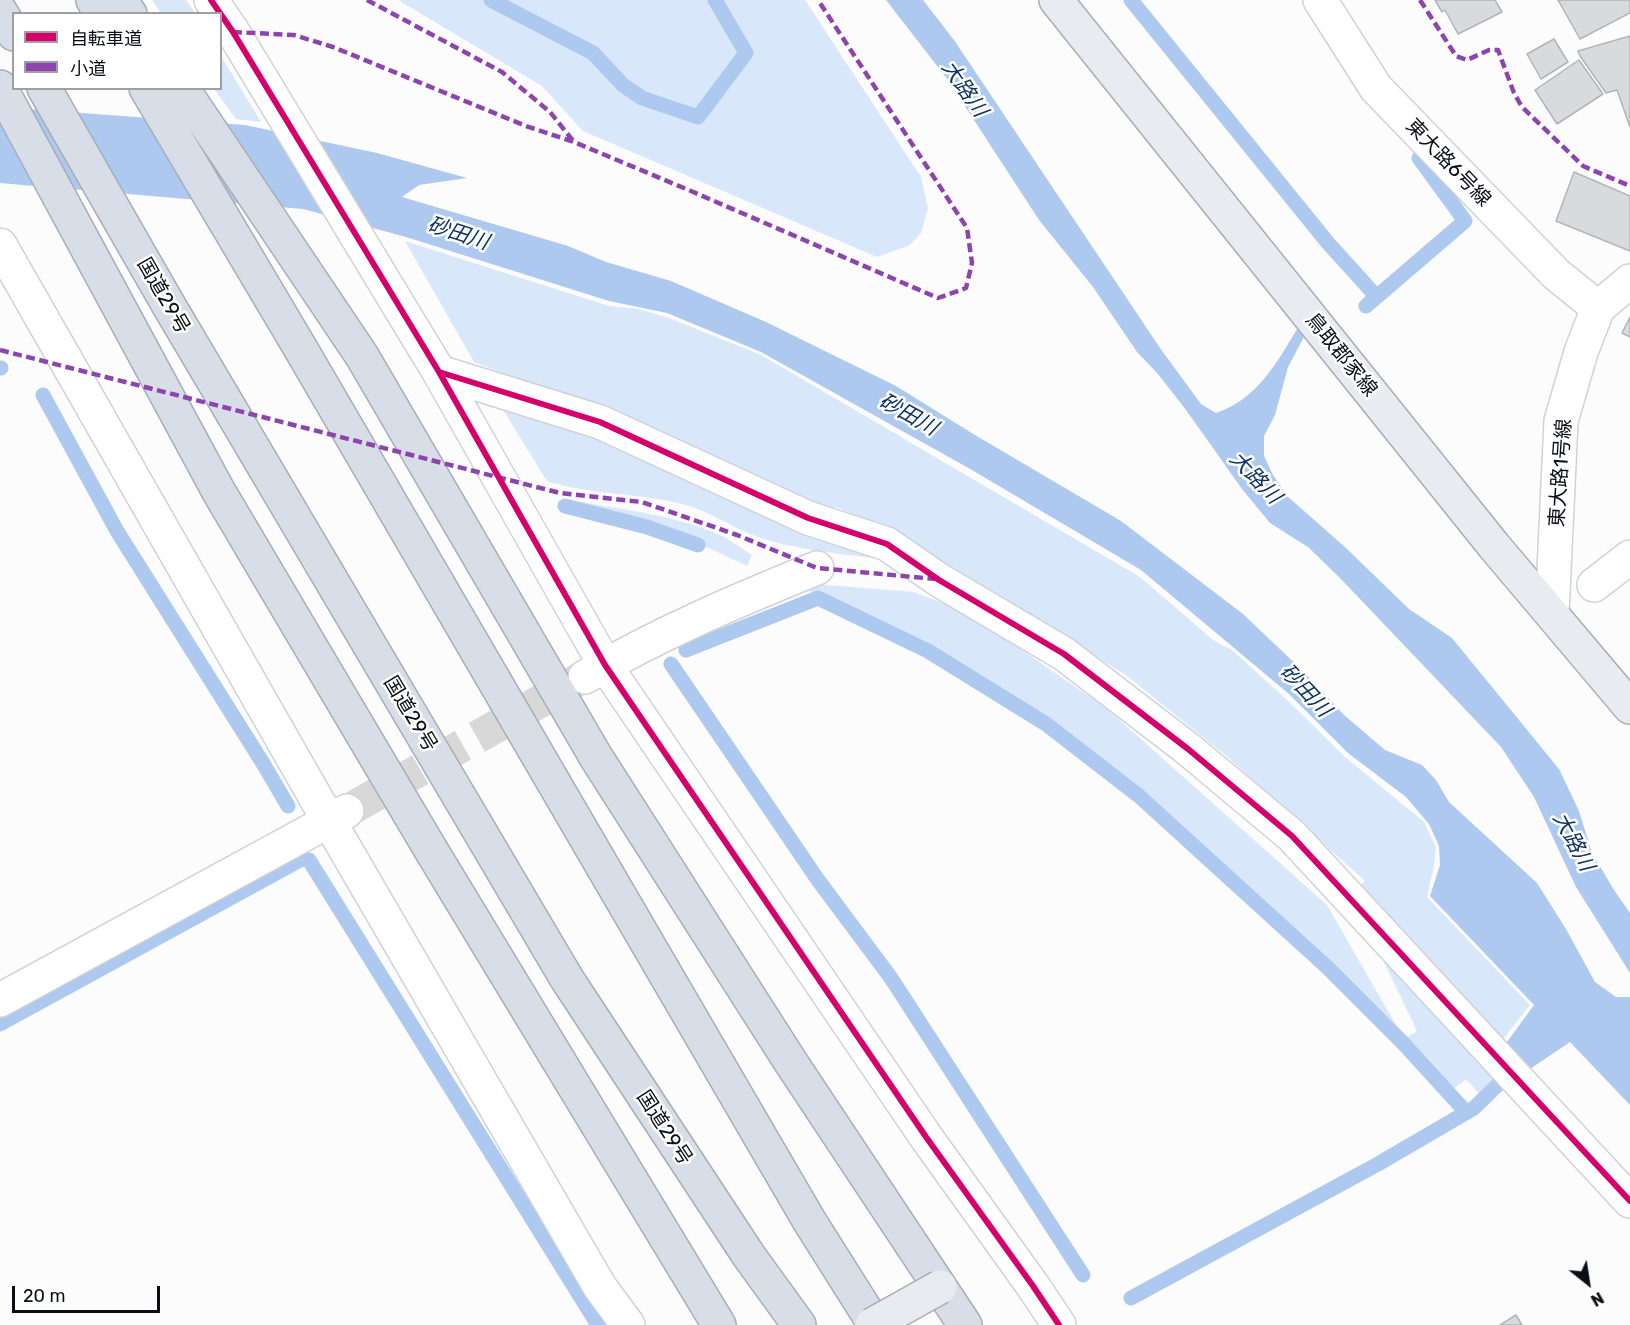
<!DOCTYPE html>
<meta charset="utf-8">
<style>
body{margin:0}
#map{position:relative;width:1630px;height:1325px;overflow:hidden;background:#fcfcfc;font-family:Rubik,"Noto Sans JP",sans-serif}
canvas{display:block}
.legend{position:absolute;left:12px;top:12px;width:210px;height:78px;box-sizing:border-box;background:#fff;border:2px solid #9d9fa1;margin:0;padding:8px 10px;list-style:none;font-size:18px;color:#0a0e14}
.legend li{display:flex;align-items:center;gap:12px;height:30px}
.legend b{width:30px;border:2px solid #9d9fa1}
.north{position:absolute;left:1558px;top:1253px;width:60px;height:60px;-webkit-text-stroke:4px #fff;paint-order:stroke;rotate:150deg;font-size:16px;font-weight:700;line-height:24px;text-align:center;color:#0a0e14}
.north::after{content:'';display:block;margin:auto;width:21px;height:27px;background:#0a0e14;clip-path:polygon(50% 0,100% 100%,50% 72%,0 100%)}
.scale{position:absolute;left:12px;top:1286px;width:148px;height:27px;box-sizing:border-box;border:3px solid #0a0e14;border-top:0;padding-left:8px;font-size:18px;line-height:21px;white-space:nowrap;color:#0a0e14;-webkit-text-stroke:4px #fff;paint-order:stroke}
</style>
<div id="map">
<canvas width="1630" height="1325"></canvas>
<ul class="legend">
<li><b style="height:8px;background:#d6006c"></b>自転車道</li>
<li><b style="height:8px;background:#8e44ad"></b>小道</li>
</ul>
<div class="north">N</div>
<div class="scale">20 m</div>
</div>
<script>
const ctx = document.querySelector('canvas').getContext('2d');
ctx.lineJoin = 'round';
function paint(path, color) {
  ctx.fillStyle = color;
  ctx.fill(path, 'evenodd');
}
function strokePath(path, color, width, dash) {
  ctx.strokeStyle = color;
  ctx.lineWidth = width;
  ctx.lineCap = dash ? 'butt' : 'round';
  ctx.setLineDash(dash || []);
  ctx.stroke(path);
}
function drawText(font, color, halo, rows, align = 'center') {
  ctx.font = font + ' Rubik,"Noto Sans JP",sans-serif';
  ctx.lineWidth = 5;
  ctx.setLineDash([]);
  ctx.textBaseline = 'middle';
  ctx.strokeStyle = halo;
  ctx.fillStyle = color;
  for (const [text, x, y, turn = 0] of rows) {
    ctx.save();
    ctx.translate(x, y);
    ctx.rotate((+turn || 0) * Math.PI / 180);
    ctx.textAlign = isNaN(turn) ? turn : align;
    if (halo) ctx.strokeText(text, 0, 0);
    ctx.fillText(text, 0, 0);
    ctx.restore();
  }
}
const green = new Path2D(`
 M 152,0 L 186,0 L 195,13 L 161,13 Z
 M 398,0 L 805,0 L 921,177 L 928,209 L 921,233 L 910,245 L 877,257 L 583,131 L 542,86 Z
 M 221,56 L 261,122 L 236,119 L 214,89 L 220,88 Z
 M 405,241 L 609,306 L 639,309 L 669,318 L 761,355 L 1140,577 L 1213,640 L 1232,650 L 1286,699 L 1345,757 L 1424,822 L 1436,847 L 1434,866 L 1427,897 L 1530,1005 L 1501,1042 L 1355,888 L 1365,881 L 1224,754 L 1127,676 L 998,594 L 877,526 L 837,507 L 820,512 L 679,441 L 474,362 Z
 M 497,400 L 554,419 L 897,561 C 854,555 798,551 758,537 C 732,528 708,510 682,504 C 638,493 590,495 547,481 Z
 M 581,502 C 628,510 676,516 720,535 C 731,540 742,549 752,555 L 747,566 L 698,543 L 638,522 L 569,504 Z
 M 815,584 L 914,592 L 968,613 L 1106,708 L 1327,905 L 1404,1039 L 1417,1031 L 1372,937 L 1501,1078 L 1482,1097 L 1466,1079 L 1451,1091 L 1326,962 L 1141,793 L 1046,722 L 929,649 L 803,588 Z`);
const water = new Path2D(`
 M 886,0 L 923,0 L 954,40 L 1160,348 L 1201,404 L 1216,413 C 1256,400 1277,363 1297,329 L 1304,337 L 1288,367 L 1275,415 L 1264,436 L 1264,456 L 1273,475 L 1287,496 L 1346,548 L 1409,609 L 1452,638 L 1559,769 L 1579,811 L 1592,853 L 1614,890 L 1630,913 L 1630,973 L 1576,887 L 1534,797 L 1501,747 L 1340,578 L 1308,547 L 1270,523 L 1242,489 L 1186,410 L 1158,374 L 1137,352 L 1093,287 L 1039,220 L 948,80 Z
 M 0,107 L 245,125 L 377,153 L 467,178 L 419,185 L 402,197 L 568,246 L 606,262 L 671,281 L 766,322 L 896,386 L 975,435 L 1121,521 L 1243,614 L 1303,671 L 1344,715 L 1385,750 L 1422,765 L 1436,780 L 1449,802 L 1537,883 L 1566,929 L 1595,982 L 1616,997 L 1630,997 L 1630,1105 L 1570,1042 L 1527,1071 L 1504,1046 L 1534,1005 L 1430,896 L 1440,865 L 1439,846 L 1429,824 L 1406,797 L 1348,753 L 1289,694 L 1141,570 L 972,470 L 761,352 L 667,313 L 609,301 L 406,237 L 303,209 L 0,183 Z`);
const stream = new Path2D(`
 M 491,0 L 593,53 L 623,85 L 642,98 L 698,117 L 746,53 L 715,0
 M 1131,0 L 1328,243 L 1376,296
 M 1366,306 L 1465,221 L 1419,158
 M 0,368 L 1,368
 M 43,395 L 117,531 L 264,765 L 288,806
 M 565,506 L 647,527 L 698,545
 M 686,650 L 818,598 L 928,651 L 1046,724 L 1139,796 L 1328,968 L 1403,1043 L 1466,1112
 M 671,664 L 818,880 L 891,978 L 1083,1275
 M 0,1024 L 302,859 L 309,860 L 598,1325
 M 1131,1298 L 1378,1164 L 1474,1108 L 1514,1069`);
const building = new Path2D(`
 M 1435,0 L 1495,0 L 1502,12 L 1458,34 L 1445,10 L 1442,12 Z
 M 1558,0 L 1630,0 L 1630,13 L 1580,39 Z
 M 1630,36 L 1630,127 L 1617,90 L 1606,93 L 1580,56 L 1578,51 Z
 M 1554,39 L 1568,62 L 1541,79 L 1527,54 Z
 M 1579,60 L 1603,94 L 1557,124 L 1535,90 Z
 M 1574,172 L 1630,196 L 1630,251 L 1556,221 Z
 M 1630,317 L 1630,337 L 1622,333 Z
 M 1516,1315 L 1522,1325 L 1500,1325 Z`);
const minorTunnel = new Path2D(`
 M 349,810 L 583,677`);
const minor = new Path2D(`
 M 211,0 L 233,32 L 439,372 L 605,665 L 926,1137 L 1033,1286 L 1059,1325
 M 1320,0 L 1376,88 L 1556,274 L 1598,308
 M 0,245 L 329,821 L 600,1287 L 628,1325
 M 439,372 L 600,422 L 808,518 L 887,544 L 939,580 L 1064,654 L 1188,749 L 1292,836 L 1630,1201
 M 1594,585 L 1630,557
 M 1552,613 L 1561,421 L 1581,352 L 1598,308 L 1630,281
 M 585,677 C 658,634 738,600 817,568
 M 0,1000 L 347,811`);
const major = new Path2D(`
 M 1056,0 L 1494,546 L 1630,707`);
const highway = new Path2D(`
 M 93,0 L 101,14
 M 120,0 L 130,14
 M 0,11 L 14,34
 M 0,87 L 219,492 L 431,850 L 719,1325
 M 44,88 L 168,304 L 567,979 L 749,1256 L 799,1325
 M 146,88 L 302,351 L 810,1222 L 875,1325
 M 182,88 L 362,356 L 596,757 L 790,1061 L 965,1325`);
const majorBridge = new Path2D(`
 M 872,1325 L 940,1287`);
const quiet = new Path2D(`
 M 367,0 L 502,72 L 550,112 L 574,142
 M 1420,0 L 1456,56 L 1467,60 L 1489,50 L 1498,50 L 1514,93 L 1522,107 L 1583,166 L 1630,186
 M 233,32 L 294,35 L 333,47 L 526,126 L 574,142 L 691,191 L 938,298 L 966,288 L 972,263 L 967,228 L 818,0
 M 0,350 L 560,493 L 642,502 L 737,535 L 817,568 L 935,579`);
const cycleway = new Path2D(`
 M 211,0 L 233,32 L 439,372 L 605,665 L 926,1137 L 1033,1286 L 1059,1325
 M 439,372 L 600,422 L 808,518 L 887,544 L 939,580 L 1064,654 L 1188,749 L 1292,836 L 1630,1201`);
const streetNames = [
 ["東大路6号線",1448,163,46],
 ["国道29号",163,296,60],
 ["鳥取郡家線",1341,355,51],
 ["東大路1号線",1561,473,-86],
 ["国道29号",410,714,59],
 ["国道29号",664,1128,57]
];
const waterNames = [
 ["大路川",964,89,55],
 ["砂田川",458,234,18],
 ["砂田川",908,415,29],
 ["大路川",1255,478,46],
 ["砂田川",1305,691,47],
 ["大路川",1573,842,62]
];
paint(green, '#d9e7fa');
paint(water, '#aec9ef');
strokePath(stream, '#aec9ef', 15);
paint(building, '#d8dbde');
strokePath(building, '#b2b4b8', 1.5);
strokePath(minorTunnel, '#d8d8d9', 33, [33, 16]);
strokePath(minor, '#cfd2d6', 36);
strokePath(major, '#a7adb7', 36);
strokePath(highway, '#a7adb7', 36);
strokePath(minor, '#fff', 33);
strokePath(major, '#e8ebf0', 33);
strokePath(highway, '#d8dee7', 33);
strokePath(majorBridge, '#a7adb7', 36, []);
strokePath(majorBridge, '#e8ebf0', 33);
strokePath(quiet, '#8e44ad', 4.5, [9, 4.5]);
strokePath(cycleway, '#d6006c', 6);
drawText('20px', '#0a0e14', '#fff', streetNames);
drawText('italic 21px', '#0d3263', '#fff', waterNames);
</script>
